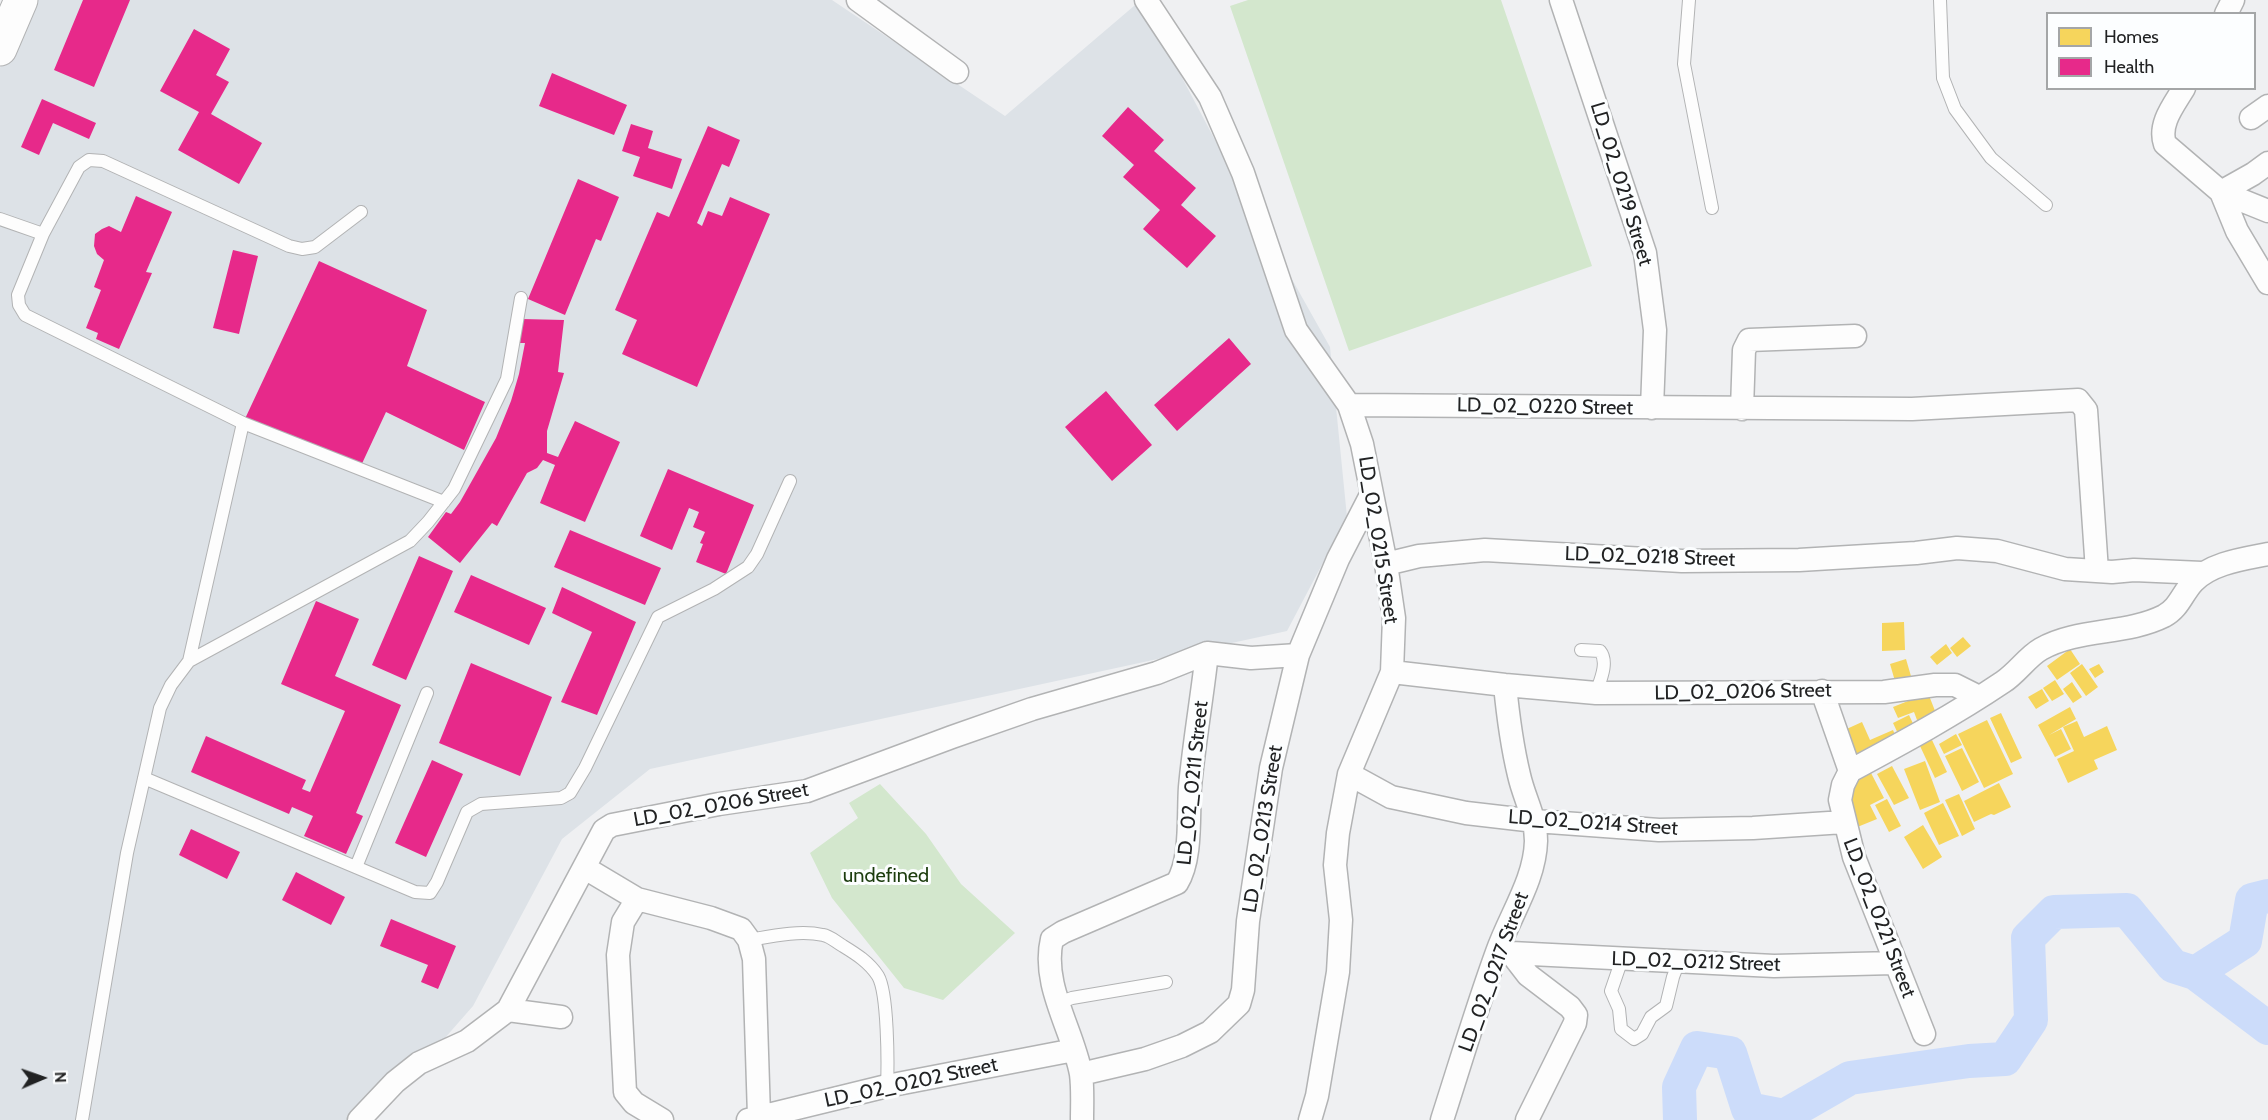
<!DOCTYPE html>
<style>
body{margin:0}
#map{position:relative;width:2268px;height:1120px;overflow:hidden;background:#eff0f2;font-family:Cabin,sans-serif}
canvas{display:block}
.legend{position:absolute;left:2046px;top:12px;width:210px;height:78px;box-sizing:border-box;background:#fcfeff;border:2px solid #a4a6a7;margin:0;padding:8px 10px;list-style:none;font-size:18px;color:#212223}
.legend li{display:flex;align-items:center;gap:12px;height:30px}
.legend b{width:30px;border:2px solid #a4a6a7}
.north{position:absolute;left:12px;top:1048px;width:60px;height:60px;-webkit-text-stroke:4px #fcfeff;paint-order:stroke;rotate:88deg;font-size:16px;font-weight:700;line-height:24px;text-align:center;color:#212223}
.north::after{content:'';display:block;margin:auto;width:21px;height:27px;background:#212223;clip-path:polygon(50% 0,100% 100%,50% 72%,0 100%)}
</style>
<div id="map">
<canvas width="2268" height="1120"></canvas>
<ul class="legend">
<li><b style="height:16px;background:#f6d55c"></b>Homes</li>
<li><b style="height:16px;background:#e7298a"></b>Health</li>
</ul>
<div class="north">N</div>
</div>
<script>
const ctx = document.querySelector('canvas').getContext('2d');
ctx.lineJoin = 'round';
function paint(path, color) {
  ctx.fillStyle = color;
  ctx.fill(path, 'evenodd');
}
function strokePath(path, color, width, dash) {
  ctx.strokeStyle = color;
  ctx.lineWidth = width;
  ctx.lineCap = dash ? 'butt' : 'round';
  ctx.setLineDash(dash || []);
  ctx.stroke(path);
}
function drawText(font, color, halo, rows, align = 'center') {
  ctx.font = font + ' Cabin,sans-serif';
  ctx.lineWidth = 6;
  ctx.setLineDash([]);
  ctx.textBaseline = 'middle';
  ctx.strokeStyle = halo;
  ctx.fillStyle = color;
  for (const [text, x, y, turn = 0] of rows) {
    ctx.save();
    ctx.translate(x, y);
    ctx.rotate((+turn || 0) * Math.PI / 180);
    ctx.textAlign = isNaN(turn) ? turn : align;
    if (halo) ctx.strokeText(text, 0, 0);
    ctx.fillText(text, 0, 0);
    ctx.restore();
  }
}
const built = new Path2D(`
 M 29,0 L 832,0 L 1005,116 L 1141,0 L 1234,176 L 1330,347 L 1347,517 L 1287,631 L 650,769 L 562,839 L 473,1006 L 373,1120 L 0,1120 L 0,68 Z`);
const green = new Path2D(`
 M 1248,0 L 1501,0 L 1592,266 L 1349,351 L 1230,6 Z
 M 880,784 L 926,834 L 961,884 L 1015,933 L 943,1000 L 904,988 L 832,898 L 810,853 L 858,818 L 849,803 Z`);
const homes = new Path2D(`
 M 1904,622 L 1905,650 L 1882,651 L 1882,623 Z
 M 1963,637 L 1971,646 L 1957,657 L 1950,648 Z
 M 1946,644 L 1952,653 L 1937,665 L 1930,657 Z
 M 2070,649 L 2080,664 L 2057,680 L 2047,666 Z
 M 1906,659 L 1913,683 L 1897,688 L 1890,664 Z
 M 2082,664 L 2098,687 L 2086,696 L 2070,673 Z
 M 2099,664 L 2104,672 L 2095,678 L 2089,669 Z
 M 2055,680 L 2064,694 L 2052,701 L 2043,688 Z
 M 2072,682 L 2082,697 L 2073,703 L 2063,689 Z
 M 2042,689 L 2049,701 L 2036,709 L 2028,697 Z
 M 1928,693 L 1939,721 L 1920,728 L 1914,712 L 1898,718 L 1893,707 Z
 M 2070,707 L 2076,719 L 2049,735 L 2061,729 L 2071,749 L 2055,757 L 2038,725 Z
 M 2001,713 L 2022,758 L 2011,763 L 1990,718 Z
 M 1909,715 L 1917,732 L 1901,740 L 1893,723 Z
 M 1987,720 L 2013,774 L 1984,788 L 1958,734 Z
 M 2077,721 L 2084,737 L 2107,726 L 2117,750 L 2094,760 L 2098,769 L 2068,783 L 2057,759 L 2074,751 L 2063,727 Z
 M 1862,722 L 1870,740 L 1893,730 L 1898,742 L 1853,762 L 1840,732 Z
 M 1956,734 L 1962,745 L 1944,754 L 1939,744 Z
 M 1932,740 L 1947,772 L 1935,778 L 1920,746 Z
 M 1962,748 L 1979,782 L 1962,791 L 1945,756 Z
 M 1925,761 L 1940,802 L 1920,810 L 1904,769 Z
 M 1892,766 L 1909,798 L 1894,805 L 1877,774 Z
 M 1871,773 L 1884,798 L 1870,805 L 1877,819 L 1850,830 L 1845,786 Z
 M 1999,783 L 2011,807 L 1994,815 L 1991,814 L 1974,822 L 1964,801 Z
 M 1959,794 L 1975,829 L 1962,836 L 1945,800 Z
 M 1887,799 L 1901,826 L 1889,832 L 1875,805 Z
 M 1943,803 L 1959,836 L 1939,845 L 1924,813 Z
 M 1923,825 L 1942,857 L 1923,869 L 1904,837 Z`);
const health = new Path2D(`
 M 83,0 L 130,0 L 94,87 L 54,70 Z
 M 194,29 L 230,49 L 216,75 L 229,82 L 211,114 L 262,143 L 239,184 L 178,150 L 199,112 L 160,91 Z
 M 552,73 L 627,105 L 614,135 L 539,106 Z
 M 42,99 L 96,123 L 89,139 L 53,123 L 39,155 L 21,147 Z
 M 1128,107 L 1164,140 L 1154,151 L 1196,188 L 1181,205 L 1216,236 L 1187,268 L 1143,229 L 1160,210 L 1123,177 L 1134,165 L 1102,136 Z
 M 631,124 L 653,131 L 648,148 L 682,159 L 672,189 L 633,176 L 640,157 L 622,151 Z
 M 708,126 L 740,140 L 729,167 L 722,164 L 697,223 L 702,226 L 708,211 L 722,216 L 730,197 L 770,214 L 697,387 L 622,354 L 637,320 L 615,310 L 657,212 L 669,217 Z
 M 578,179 L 619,197 L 601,241 L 596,239 L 565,315 L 528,299 Z
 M 136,196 L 172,212 L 146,272 L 152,273 L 119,349 L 96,339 L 98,333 L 86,328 L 101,290 L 94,287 L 104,260 L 97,254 L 94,246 L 95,234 L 102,229 L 109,226 L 121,232 Z
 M 233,250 L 258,256 L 239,334 L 213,328 Z
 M 319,261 L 427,310 L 407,366 L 485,402 L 464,450 L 386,412 L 359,470 L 243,423 Z
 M 522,319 L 564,320 L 558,372 L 564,373 L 547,431 L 547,453 L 558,457 L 575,421 L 620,442 L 585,522 L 540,503 L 555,465 L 543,460 L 537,468 L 527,473 L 497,526 L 492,523 L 460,563 L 428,537 L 446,512 L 451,514 L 460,502 L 496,438 L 511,401 L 519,374 L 525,343 L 520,343 Z
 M 1229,338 L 1251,364 L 1177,431 L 1154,405 Z
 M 1106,391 L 1152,445 L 1112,481 L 1065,427 Z
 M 668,469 L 754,505 L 726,574 L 696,562 L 703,544 L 700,543 L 705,532 L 693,527 L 699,512 L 689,508 L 672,550 L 640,536 Z
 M 570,530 L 661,568 L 645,605 L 554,567 Z
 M 419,556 L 453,571 L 406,680 L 372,665 Z
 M 471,575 L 546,608 L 529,645 L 454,612 Z
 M 562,587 L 636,622 L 597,715 L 561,702 L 592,632 L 552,613 Z
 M 316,601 L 359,619 L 335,676 L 401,705 L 356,813 L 363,816 L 346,854 L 304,836 L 313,816 L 292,807 L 289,814 L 191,772 L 206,736 L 306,780 L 302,789 L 310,792 L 345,711 L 281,684 Z
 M 471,663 L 552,697 L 520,776 L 439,743 Z
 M 432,760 L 463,774 L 426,857 L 395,843 Z
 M 191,829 L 240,852 L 227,879 L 179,855 Z
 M 296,872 L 345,897 L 331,925 L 282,900 Z
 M 391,919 L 456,946 L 438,989 L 421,982 L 428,965 L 380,946 Z`);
const river = new Path2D(`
 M 2195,973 L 2268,1028
 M 1680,1120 L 1679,1087 L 1697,1048 L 1730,1053 L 1748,1109 L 1784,1116 L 1850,1078 L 1969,1061 L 2005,1059 L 2031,1020 L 2028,938 L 2054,912 L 2127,910 L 2173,966 L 2195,973 L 2245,941 L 2252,900 L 2268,896`);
const service = new Path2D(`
 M 1689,0 L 1684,64 L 1712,208
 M 1940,0 L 1943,78 L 1955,109 L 1991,158 L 2046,205
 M 361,212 L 315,247 L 302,249 L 289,246 L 103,161 L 89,160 L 79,167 L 43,234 L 18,295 L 19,305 L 25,315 L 243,423 L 444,502
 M 0,219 L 43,234
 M 1581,650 L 1600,651 C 1609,662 1600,681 1596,693
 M 189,661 L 410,541 L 428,522 L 454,489 L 507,379 L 521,298
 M 144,778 L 415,892 L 430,893 L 437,882 L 467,812 L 481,804 L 561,798 L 570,793 L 585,768 L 658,617 L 714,589 L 748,567 L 757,554 L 790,481
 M 356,867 L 427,693
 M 749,940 C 772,936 800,930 823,935 C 830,936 836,942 843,946 C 856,954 869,962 878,976 C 888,993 888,1064 887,1086
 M 1622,959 L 1611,991 L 1619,1009 L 1621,1029 L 1634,1039 L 1642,1034 L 1651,1017 L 1666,1006 L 1673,977 L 1679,961
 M 1058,1003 L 1072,998 L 1166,982
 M 82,1120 L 127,853 L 160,708 L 171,685 L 189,661 L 243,423`);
const minor = new Path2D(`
 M 858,0 L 957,72
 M 1146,0 L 1210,97 L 1243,173 L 1296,330 L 1349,405 L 1362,444 L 1386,564 L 1394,618 L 1392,672 L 1349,774 L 1338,833 L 1335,865 L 1341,920 L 1338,972 L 1317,1096 L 1310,1120
 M 1561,0 L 1645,253 L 1655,330 L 1652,408
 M 2226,14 L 2233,0
 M 2184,88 C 2174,105 2158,124 2165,144 L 2221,192 L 2268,211
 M 2251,118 L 2268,106
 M 2268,163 L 2253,174 L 2221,192 L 2237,231 L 2268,283
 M 1349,405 L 1912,409 L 2078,400 L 2086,410 L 2097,571
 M 1742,409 L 1744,350 L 1749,340 L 1855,336
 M 1386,564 L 1419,556 L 1485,550 L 1682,561 L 1799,560 L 1916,553 L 1957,548 L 1997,551 L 2065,569 L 2112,572 L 2134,570 L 2202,573
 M 1392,672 L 1505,685 L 1596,693 L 1884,692 L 1935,685 L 1955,685 L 1979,697
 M 1822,691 L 1850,771
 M 1349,774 L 1391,797 L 1466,813 L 1535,821 L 1659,830 L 1753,828 L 1844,822
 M 585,868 L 637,899 L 711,918 L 741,929 L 749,940 L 754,959 L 759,1116
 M 637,899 L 623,922 L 618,955 L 625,1092 L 634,1103 L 662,1120
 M 1498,950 L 1511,953 L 1774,966 L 1894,963
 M 1511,953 L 1528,975 L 1570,1007 L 1576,1015 L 1575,1023 L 1527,1120
 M 508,1010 L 561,1017
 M 1924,1034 L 1854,857 L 1840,800 L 1843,785 L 1850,771 C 1902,743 1954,715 2003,682 C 2017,673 2027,657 2041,649 C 2078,628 2126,635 2164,616 C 2179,608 2182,594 2193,582 C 2211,563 2243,559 2268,554
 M 1081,1074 L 1145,1059 L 1182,1046 L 1210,1032 L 1239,1004 L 1243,990 L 1248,921 L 1271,768 L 1298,655 L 1338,559 L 1371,495
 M 359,1120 L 395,1082 L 419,1063 L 467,1041 L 508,1010 L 604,830 L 612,825 L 719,804 L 807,791 L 952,737 L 1032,709 L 1157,673 L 1207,653 L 1251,658 L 1298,655
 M 748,1120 L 887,1086 L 1074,1050
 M 1082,1120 C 1082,1105 1083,1089 1081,1074 C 1073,1030 1041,985 1052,939 L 1063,932 L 1177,883 C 1192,859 1188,816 1190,787 C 1194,743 1202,698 1207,653
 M 1442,1120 C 1460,1064 1477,1007 1497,952 C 1510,915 1535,880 1536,841 C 1536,817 1524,798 1519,775 C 1512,746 1508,716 1505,685`);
const primary = new Path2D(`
 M 0,49 L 21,0`);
const streetNames = [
 ["LD_02_0219 Street",1621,184,73],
 ["LD_02_0220 Street",1545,407,1],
 ["LD_02_0215 Street",1378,540,81],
 ["LD_02_0218 Street",1650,557,2],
 ["LD_02_0206 Street",1743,692,-1],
 ["LD_02_0211 Street",1193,783,-84],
 ["LD_02_0206 Street",721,805,-10],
 ["LD_02_0214 Street",1593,823,4],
 ["LD_02_0213 Street",1263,829,-81],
 ["LD_02_0221 Street",1879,918,69],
 ["LD_02_0212 Street",1696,962,2],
 ["LD_02_0217 Street",1494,972,-70],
 ["LD_02_0202 Street",911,1083,-12]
];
const parkNames = [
 ["undefined",886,876]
];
paint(built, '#dde2e7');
paint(green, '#d3e7cd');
paint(homes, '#f6d55c');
paint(health, '#e7298a');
strokePath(river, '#ccdcfa', 34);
strokePath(service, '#b2b3b4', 14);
strokePath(minor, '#b2b3b4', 25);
strokePath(primary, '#b2b3b4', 35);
strokePath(service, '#fdfdfd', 12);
strokePath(minor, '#fdfdfd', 22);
strokePath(primary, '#fdfdfd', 33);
drawText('20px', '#212223', '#fcfeff', streetNames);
drawText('20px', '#1d3d0f', '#fcfeff', parkNames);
</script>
